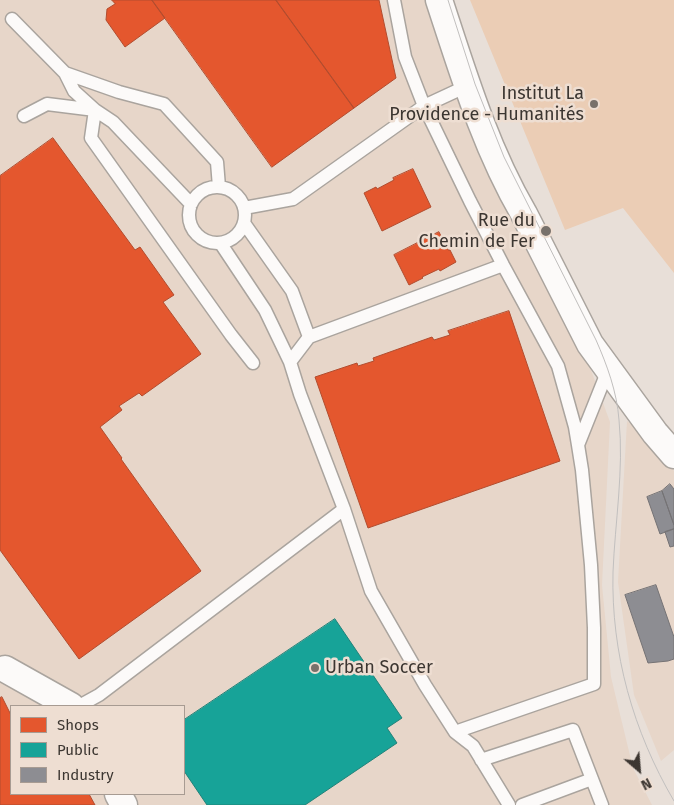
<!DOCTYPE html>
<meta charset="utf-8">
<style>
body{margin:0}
#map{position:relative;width:674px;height:805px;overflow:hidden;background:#e8dfd8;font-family:"Fira Sans",sans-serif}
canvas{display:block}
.legend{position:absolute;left:10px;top:705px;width:175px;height:90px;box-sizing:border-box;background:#eeded2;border:1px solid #a79b92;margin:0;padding:6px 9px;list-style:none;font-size:15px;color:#3c3631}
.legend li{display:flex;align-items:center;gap:10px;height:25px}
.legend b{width:25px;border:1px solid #a79b92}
.north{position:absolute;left:614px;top:745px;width:50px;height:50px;-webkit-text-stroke:4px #eeded2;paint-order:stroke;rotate:153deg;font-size:14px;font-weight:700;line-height:20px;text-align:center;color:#3c3631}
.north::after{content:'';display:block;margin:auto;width:18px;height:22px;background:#3c3631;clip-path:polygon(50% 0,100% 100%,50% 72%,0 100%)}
</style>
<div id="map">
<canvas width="674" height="805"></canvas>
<ul class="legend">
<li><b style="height:14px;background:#e4572e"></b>Shops</li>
<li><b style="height:14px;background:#17a398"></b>Public</li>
<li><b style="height:14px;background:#8d8d92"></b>Industry</li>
</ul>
<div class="north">N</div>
</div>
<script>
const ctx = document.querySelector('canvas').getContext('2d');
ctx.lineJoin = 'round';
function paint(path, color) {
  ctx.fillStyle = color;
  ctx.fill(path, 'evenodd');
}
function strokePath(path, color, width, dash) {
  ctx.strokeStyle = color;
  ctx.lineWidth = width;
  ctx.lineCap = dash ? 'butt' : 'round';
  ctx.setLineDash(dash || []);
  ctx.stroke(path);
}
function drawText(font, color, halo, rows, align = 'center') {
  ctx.font = font + ' "Fira Sans",sans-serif';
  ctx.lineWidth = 5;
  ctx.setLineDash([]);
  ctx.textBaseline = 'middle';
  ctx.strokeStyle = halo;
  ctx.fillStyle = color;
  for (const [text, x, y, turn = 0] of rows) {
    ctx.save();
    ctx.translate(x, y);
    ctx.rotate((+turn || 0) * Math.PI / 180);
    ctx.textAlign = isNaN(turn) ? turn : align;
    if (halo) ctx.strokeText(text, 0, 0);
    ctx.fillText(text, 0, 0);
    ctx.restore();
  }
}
const built = new Path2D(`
 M 0,0 L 429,0 L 588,362 L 610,422 L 602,585 L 611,677 L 633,768 L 652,805 L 0,805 ZM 11,706 L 184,706 L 184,794 L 11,794 Z
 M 627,421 L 646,436 L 674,471 L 674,750 L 661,761 L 634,695 L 618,582 Z`);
const green = new Path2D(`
 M 470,0 L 674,0 L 674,273 L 623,208 L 565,230 Z`);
const shops = new Path2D(`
 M 112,0 L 152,0 L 165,18 L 125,47 L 106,20 L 107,9 L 115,4 Z
 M 152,0 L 276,0 L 354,108 L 272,167 Z
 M 276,0 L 379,0 L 396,78 L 354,108 Z
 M 53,138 L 135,250 L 140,247 L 174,295 L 163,302 L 201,354 L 142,396 L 139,393 L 119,406 L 122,410 L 100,427 L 122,458 L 121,459 L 201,571 L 79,659 L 0,550 L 0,176 Z
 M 413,169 L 431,207 L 382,231 L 364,193 L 376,187 L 377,189 L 394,180 L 393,178 Z
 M 439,232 L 448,250 L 450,250 L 456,262 L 440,271 L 439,269 L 422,277 L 423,278 L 409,285 L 394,255 Z
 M 509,311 L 560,461 L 368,528 L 315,377 L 357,363 L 358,366 L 374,361 L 373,358 L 432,337 L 434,340 L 450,335 L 448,331 Z
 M 2,697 L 11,715 L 11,794 L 89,794 L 95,805 L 0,805 L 0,698 Z`);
const public = new Path2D(`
 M 335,619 L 402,718 L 387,728 L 397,743 L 305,805 L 207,805 L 184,771 L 184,720 Z`);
const industry = new Path2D(`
 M 670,484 L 674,489 L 674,525 L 662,491 Z
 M 662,491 L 674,525 L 674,529 L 660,534 L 647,497 Z
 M 674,529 L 674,546 L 670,547 L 665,532 Z
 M 656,585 L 674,637 L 674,659 L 668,661 L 648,663 L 625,595 Z`);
const lane = new Path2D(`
 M 394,0 L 405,57 L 424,106 L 470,201 L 503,265 L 558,366 L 575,427 L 578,445
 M 12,19 L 65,73 L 74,91 L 95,110 L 113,122 L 191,204
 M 65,73 L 119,92 L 164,104 L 217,162 L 219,187
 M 95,110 L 91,138 L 231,335 L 253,363
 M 24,116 L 47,104 L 95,110
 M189 215a28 28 0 1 1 56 0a28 28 0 1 1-56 0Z
 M 244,208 L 293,199 L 424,106 L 467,86
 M 244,223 L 292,291 L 309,337
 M 221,244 L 265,310 L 290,362 L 300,394 L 344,509 L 371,591 L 425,685 L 455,732 L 473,746 L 509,805
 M 290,362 L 309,337 L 503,265
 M 79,706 L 99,695 L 344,509
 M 455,732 L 594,684 L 594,628 L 591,565 L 582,470 L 578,445 L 608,370
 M 481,760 L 573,730 L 602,805
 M 522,805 L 592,779`);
const street = new Path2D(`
 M 439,0 C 463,73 485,147 524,214 L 590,344 L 655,433 L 674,455
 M 5,669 L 71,706
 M 118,794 L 124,805`);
const tram = new Path2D(`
 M 448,0 L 475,84 L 504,157 L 596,340 C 607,365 617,392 619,420 C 624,470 615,522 613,572 C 611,653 633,731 674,801`);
const markers = [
 [594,104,5,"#78716b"],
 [546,231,6,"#78716b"],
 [315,668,5,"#78716b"]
];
const poiNames = [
 ["Institut La",584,94],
 ["Providence - Humanités",584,115],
 ["Rue du",535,221],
 ["Chemin de Fer",535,242],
 ["Urban Soccer",325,668,"left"]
];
paint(built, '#e7d6c9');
paint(green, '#ebcdb5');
paint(shops, '#e4572e');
strokePath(shops, '#b24d2f', 1);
paint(public, '#17a398');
strokePath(public, '#228279', 1);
paint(industry, '#8d8d92');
strokePath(industry, '#757375', 1);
strokePath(lane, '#aaa49e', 15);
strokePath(street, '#aaa49e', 29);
strokePath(lane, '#fcfaf9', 12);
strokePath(street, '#fcfaf9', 26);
strokePath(tram, '#c1bfbe', 1);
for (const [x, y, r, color] of markers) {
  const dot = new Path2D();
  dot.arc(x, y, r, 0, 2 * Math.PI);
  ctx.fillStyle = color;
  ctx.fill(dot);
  strokePath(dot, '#eeded2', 2);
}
drawText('18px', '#3c3631', '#eeded2', poiNames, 'right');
</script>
